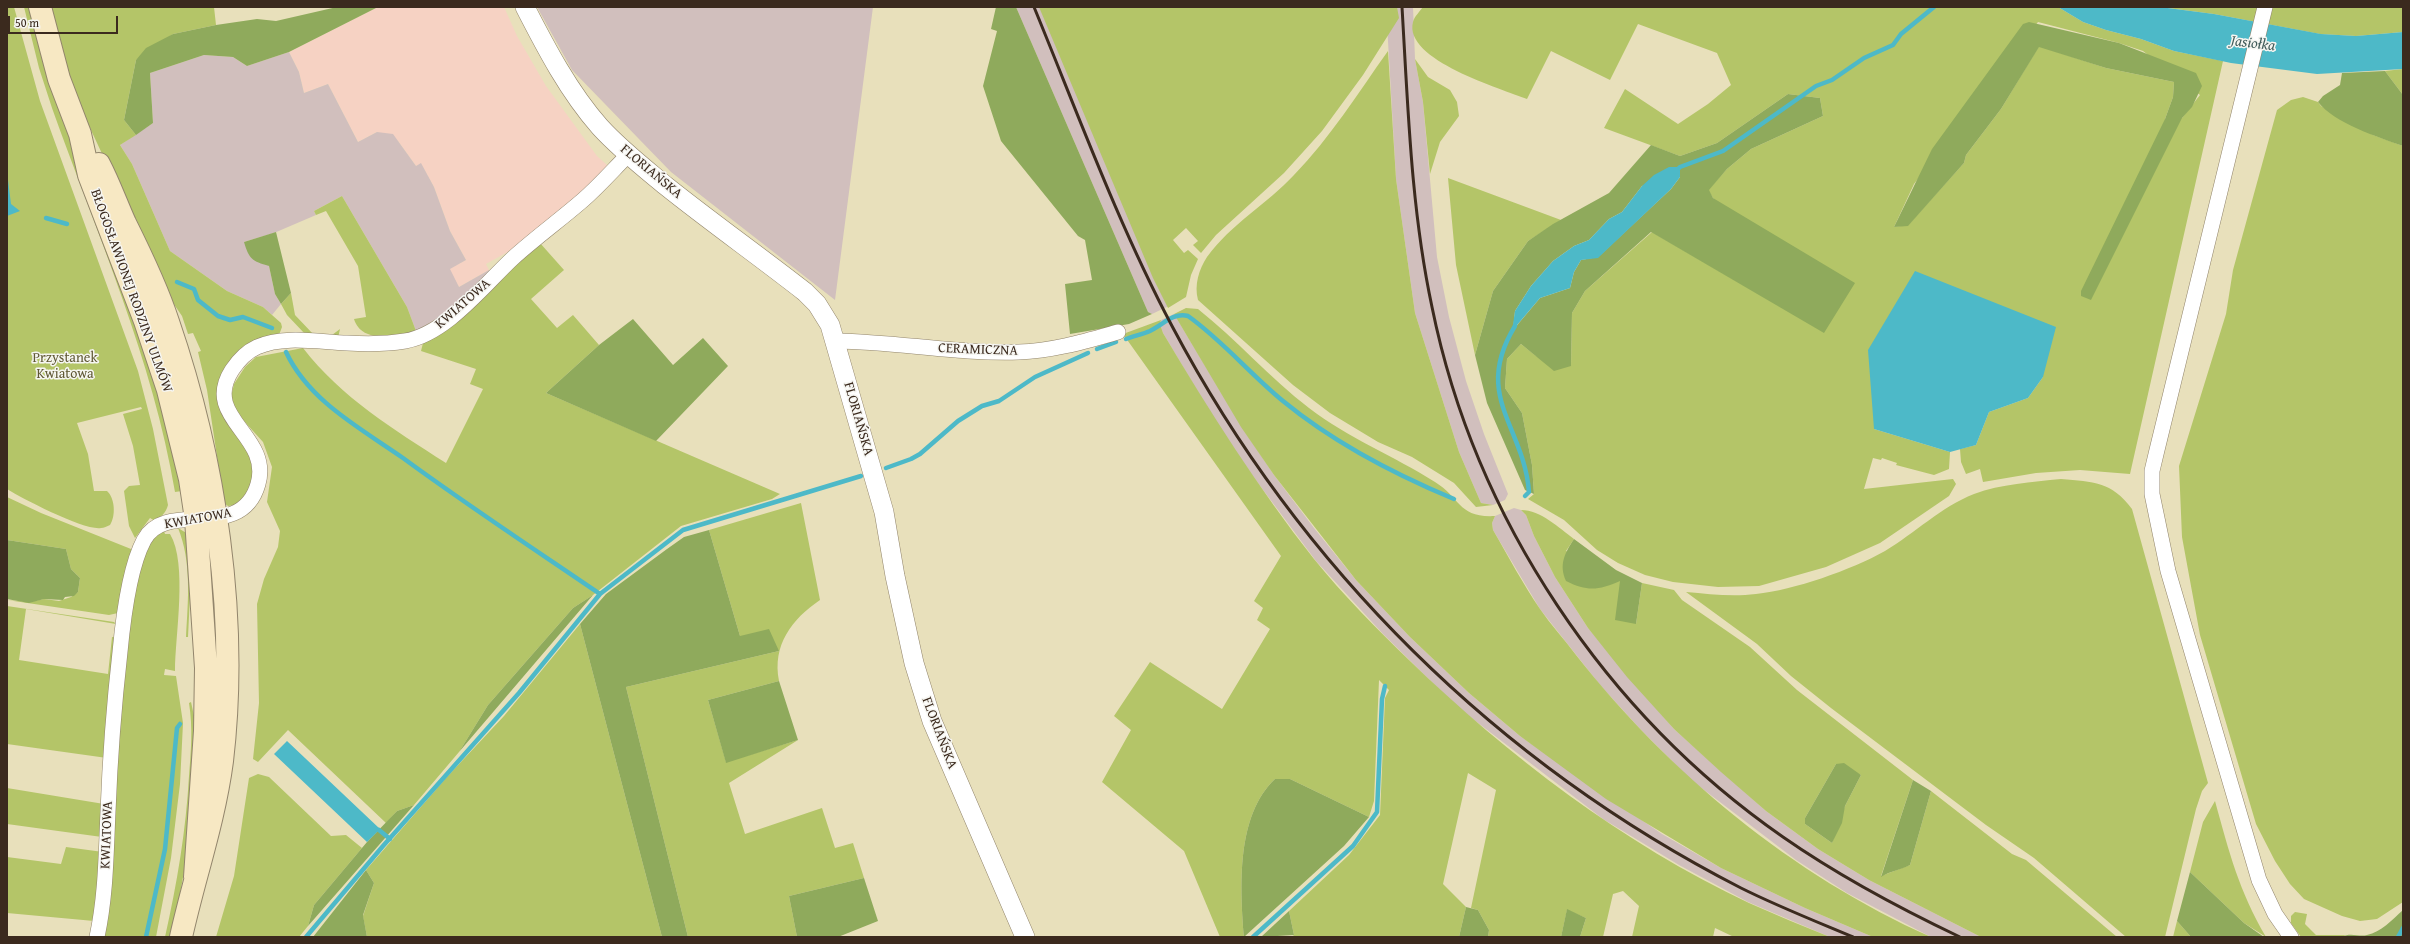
<!DOCTYPE html>
<meta charset="utf-8">
<style>
body{margin:0}
#map{position:relative;width:2410px;height:944px;overflow:hidden;background:#e8e0bb;font-family:"Gentium Book Plus",serif}
canvas{display:block}
.frame{position:absolute;inset:0;border:8px solid #3b2a1e;pointer-events:none}
.scale{position:absolute;left:8px;top:16px;width:110px;height:18px;box-sizing:border-box;border:2px solid #3b2a1e;border-top:0;padding-left:5px;font-size:12px;line-height:14px;white-space:nowrap;color:#3b2a1e;-webkit-text-stroke:3px #f6f6f2;paint-order:stroke}
</style>
<div id="map">
<canvas width="2410" height="944"></canvas>
<div class="frame"></div>
<div class="scale">50 m</div>
</div>
<script>
const ctx = document.querySelector('canvas').getContext('2d');
ctx.lineJoin = 'round';
function paint(path, color) {
  ctx.fillStyle = color;
  ctx.fill(path, 'evenodd');
}
function strokePath(path, color, width, dash) {
  ctx.strokeStyle = color;
  ctx.lineWidth = width;
  ctx.lineCap = dash ? 'butt' : 'round';
  ctx.setLineDash(dash || []);
  ctx.stroke(path);
}
function drawText(font, color, halo, rows, align = 'center') {
  ctx.font = font + ' "Gentium Book Plus",serif';
  ctx.lineWidth = 3;
  ctx.setLineDash([]);
  ctx.textBaseline = 'middle';
  ctx.strokeStyle = halo;
  ctx.fillStyle = color;
  for (const [text, x, y, turn = 0] of rows) {
    ctx.save();
    ctx.translate(x, y);
    ctx.rotate((+turn || 0) * Math.PI / 180);
    ctx.textAlign = isNaN(turn) ? turn : align;
    if (halo) ctx.strokeText(text, 0, 0);
    ctx.fillText(text, 0, 0);
    ctx.restore();
  }
}
const built = new Path2D(`
 M 378,7 L 504,7 L 517,36 L 546,86 L 597,156 L 607,165 L 605,171 L 522,244 L 486,264 L 489,270 L 459,287 L 449,269 L 466,260 L 450,231 L 434,187 L 421,164 L 416,166 L 398,141 L 377,132 L 358,142 L 328,84 L 304,93 L 299,72 L 289,52 Z`);
const industrial = new Path2D(`
 M 537,7 L 873,7 L 835,300 L 671,172 L 572,70 Z
 M 1016,7 L 1053,7 L 1173,304 L 1152,314 L 1148,312 Z
 M 1386,7 L 1413,7 L 1415,59 L 1423,102 L 1437,257 L 1449,317 L 1466,381 L 1484,434 L 1508,494 L 1505,500 L 1493,505 L 1481,503 L 1459,452 L 1415,313 L 1396,179 Z
 M 289,52 L 299,72 L 304,93 L 328,84 L 358,142 L 377,132 L 393,134 L 416,166 L 421,163 L 434,187 L 450,231 L 466,260 L 450,269 L 459,287 L 489,270 L 491,273 L 445,314 L 416,331 L 407,307 L 342,196 L 314,211 L 316,215 L 274,233 L 244,242 L 269,266 L 275,294 L 281,304 L 272,315 L 263,307 L 227,291 L 170,251 L 132,164 L 120,145 L 153,123 L 150,73 L 204,55 L 233,57 L 247,66 Z
 M 1174,314 L 1242,427 L 1274,475 L 1314,528 L 1356,580 L 1410,637 L 1469,693 L 1520,736 L 1662,834 L 1721,868 L 1805,908 L 1873,937 L 1830,937 L 1748,902 L 1679,865 L 1603,819 L 1456,706 L 1383,634 L 1316,561 L 1252,475 L 1211,414 L 1163,333 L 1160,324 L 1161,320 Z
 M 1514,508 L 1521,510 L 1526,515 L 1534,536 L 1555,577 L 1588,628 L 1674,729 L 1766,811 L 1818,849 L 1869,880 L 1981,937 L 1931,937 L 1847,893 L 1796,860 L 1691,780 L 1642,731 L 1600,685 L 1540,609 L 1493,530 L 1492,523 L 1495,516 Z`);
const green = new Path2D(`
 M 7,7 L 14,7 L 40,101 L 138,371 L 153,429 L 168,505 C 166,513 161,517 155,521 L 150,518 L 135,538 L 129,526 L 124,491 L 129,486 L 140,485 L 133,446 L 123,414 L 142,409 L 141,407 L 77,423 L 88,454 L 94,491 L 107,491 C 115,498 116,516 110,525 C 107,526 104,528 101,528 C 85,531 23,499 7,489 Z
 M 24,7 L 32,7 L 152,364 L 182,491 L 175,492 C 153,360 97,234 52,108 L 39,68 Z
 M 50,7 L 214,7 L 216,25 L 173,34 L 136,60 L 124,120 L 136,135 L 120,145 L 132,164 L 170,251 L 227,291 L 263,307 L 281,323 L 282,327 L 279,335 C 267,341 236,355 228,363 C 223,369 220,378 219,386 C 215,421 233,423 248,449 C 259,467 253,505 228,506 L 224,503 L 207,390 L 198,352 L 201,351 L 193,333 L 188,334 L 182,316 L 169,297 L 76,98 Z
 M 1039,7 L 1397,7 L 1399,18 L 1363,75 L 1322,131 L 1284,173 L 1216,235 L 1201,253 L 1193,245 L 1198,241 L 1186,228 L 1173,240 L 1184,253 L 1188,250 L 1198,259 L 1191,275 L 1186,297 L 1168,308 L 1153,278 Z
 M 1423,7 L 2058,7 L 2083,22 L 2106,30 L 2141,39 L 2174,51 L 2223,61 L 2130,474 L 2080,470 L 2036,473 L 1983,482 L 1980,469 L 1966,474 L 1961,462 L 1960,449 L 1976,445 L 1989,412 L 2028,398 L 2043,377 L 1874,429 L 1950,452 L 1949,469 L 1934,475 L 1896,465 L 1897,463 L 1882,458 L 1881,460 L 1873,458 L 1864,489 L 1953,479 L 1956,484 L 1949,496 L 1880,543 L 1826,567 L 1759,586 L 1718,587 L 1673,582 L 1645,575 L 1618,563 L 1597,550 L 1564,520 L 1528,499 L 1534,494 L 1532,465 L 1522,413 L 1505,388 L 1507,359 L 1521,344 L 1536,356 L 1571,366 L 1572,313 L 1585,291 L 1652,232 L 1824,332 L 1713,198 L 1708,190 L 1727,169 L 1751,149 L 1823,116 L 1820,98 L 1788,94 L 1717,143 L 1680,156 L 1604,128 L 1625,89 L 1678,124 L 1708,104 L 1731,85 L 1717,53 L 1638,24 L 1610,80 L 1551,51 L 1527,99 C 1502,89 1403,60 1413,22 C 1414,17 1420,11 1423,7 ZM 2038,22 L 2119,43 L 2143,51 L 2200,95 L 2182,118 L 2165,119 L 2173,97 L 2174,82 L 2106,68 L 2039,46 L 2001,109 L 1966,155 L 1964,163 L 1908,225 L 1894,227 L 1914,184 Z
 M 2160,7 L 2403,7 L 2403,32 L 2356,36 L 2320,34 L 2214,14 Z
 M 1388,51 L 1396,179 L 1415,313 L 1459,452 L 1481,503 L 1493,505 L 1476,507 L 1454,483 L 1412,457 L 1378,442 L 1330,413 L 1293,385 L 1198,300 C 1194,285 1199,269 1207,257 C 1231,224 1267,204 1294,175 C 1330,138 1358,93 1388,51 Z
 M 1415,59 L 1428,77 L 1450,90 L 1457,102 L 1459,116 L 1440,142 L 1430,174 L 1423,102 Z
 M 2403,69 L 2403,95 L 2385,71 Z
 M 2303,97 L 2318,102 L 2321,106 L 2373,135 L 2403,146 L 2403,902 L 2377,919 L 2360,921 L 2342,916 L 2304,899 L 2290,884 L 2275,861 L 2256,824 L 2200,635 L 2182,537 L 2179,466 L 2226,314 L 2233,270 L 2277,110 L 2291,100 Z
 M 1448,178 L 1561,220 L 1528,241 L 1493,291 L 1475,355 L 1456,265 Z
 M 342,196 L 407,307 L 416,331 C 397,335 362,345 354,319 L 366,317 L 358,266 L 326,211 L 316,215 L 314,211 Z
 M 540,243 L 564,270 L 531,299 L 557,328 L 573,315 L 599,345 L 546,393 L 780,494 L 772,499 L 681,526 L 593,595 L 573,608 L 488,705 L 459,752 L 414,805 L 397,811 L 386,823 L 288,730 L 258,762 L 253,759 L 259,703 L 257,604 L 264,579 L 278,547 L 280,531 L 267,502 L 272,467 L 263,442 L 234,410 L 231,397 L 234,384 L 245,367 L 256,357 L 303,348 C 342,398 393,429 446,463 L 483,389 L 470,384 L 476,369 L 421,351 L 423,343 Z
 M 291,293 L 295,315 L 314,335 L 332,335 L 340,329 L 338,338 L 305,334 L 287,315 L 281,304 Z
 M 1186,308 L 1198,309 C 1237,340 1270,378 1309,408 C 1348,438 1394,456 1435,482 C 1461,498 1458,518 1495,516 L 1492,523 L 1493,530 C 1508,556 1523,584 1540,609 C 1551,625 1564,639 1576,655 C 1669,773 1792,875 1931,937 L 1873,937 L 1805,908 L 1721,868 L 1606,799 L 1520,736 L 1469,693 L 1410,637 L 1356,580 L 1274,475 L 1241,427 L 1174,314 Z
 M 1161,320 L 1160,324 L 1163,333 C 1210,412 1258,488 1314,559 C 1343,595 1376,628 1409,660 C 1508,756 1624,844 1749,903 C 1776,915 1803,926 1830,937 L 1734,937 L 1715,928 L 1713,937 L 1632,937 L 1639,906 L 1623,891 L 1613,894 L 1603,937 L 1580,937 L 1586,918 L 1567,910 L 1561,937 L 1488,937 L 1489,930 L 1478,910 L 1471,908 L 1496,790 L 1468,773 L 1443,884 L 1466,907 L 1459,937 L 1291,937 L 1294,935 L 1289,911 L 1349,855 L 1380,815 L 1385,698 L 1389,690 L 1379,680 L 1374,801 L 1369,817 L 1290,779 L 1275,779 C 1236,816 1240,887 1244,937 L 1220,937 L 1184,851 L 1102,782 L 1131,730 L 1114,716 L 1150,662 L 1222,709 L 1270,629 L 1257,620 L 1263,608 L 1254,601 L 1281,556 L 1123,334 Z
 M 2061,479 C 2094,482 2111,481 2132,509 L 2208,783 L 2202,791 L 2196,809 L 2165,937 L 2126,937 L 2034,858 L 1986,825 L 1831,708 L 1791,676 L 1757,644 L 1686,592 C 1709,594 1732,597 1756,594 C 1794,590 1851,570 1885,551 C 1915,533 1941,507 1974,494 C 2001,484 2032,482 2061,479 Z
 M 7,497 L 41,513 L 131,549 L 132,552 L 118,613 L 109,615 L 7,600 L 29,602 L 44,599 L 59,601 L 71,597 L 78,592 L 80,578 L 71,569 L 66,549 L 7,540 Z
 M 801,503 L 820,600 C 792,619 772,645 779,681 L 708,700 L 726,762 L 798,740 L 729,783 L 745,834 L 822,808 L 835,848 L 853,843 L 864,878 L 789,896 L 797,937 L 688,937 L 626,687 L 779,651 L 740,636 L 709,530 Z
 M 1521,510 C 1541,510 1559,528 1574,539 L 1566,551 L 1621,581 L 1636,624 L 1642,583 L 1674,590 L 1682,600 L 1750,647 L 1797,690 L 1913,780 L 1881,876 L 1910,865 L 1931,791 L 2012,854 L 2026,860 L 2117,937 L 1981,937 L 1869,880 L 1818,849 L 1766,811 L 1721,772 L 1674,729 L 1627,677 L 1588,628 L 1555,577 L 1534,536 L 1526,515 ZM 1836,764 L 1861,775 L 1845,806 L 1832,843 L 1805,824 L 1805,818 Z
 M 178,528 L 188,534 L 192,554 L 188,637 L 186,637 C 188,601 192,562 178,528 Z
 M 164,531 L 165,534 L 170,534 C 188,564 175,636 175,671 L 165,669 L 164,675 L 176,676 L 183,723 L 180,784 L 171,858 L 156,937 L 101,937 L 114,749 L 136,576 L 151,539 Z
 M 7,606 L 114,622 L 116,624 L 26,609 L 19,660 L 108,674 L 112,637 L 118,638 L 107,758 L 7,744 Z
 M 580,624 L 662,937 L 367,937 L 363,916 L 374,883 L 366,870 L 446,778 L 504,716 Z
 M 191,702 L 198,734 L 191,834 L 172,937 L 165,937 C 177,884 186,830 189,776 C 191,751 193,728 189,703 Z
 M 258,774 L 269,777 L 331,836 L 346,835 L 362,848 L 314,905 L 308,926 L 299,937 L 216,937 L 234,876 L 249,778 Z
 M 7,788 L 104,804 L 102,837 L 7,824 Z
 M 2215,801 C 2229,852 2239,891 2266,937 L 2244,923 L 2190,872 L 2203,822 Z
 M 66,847 L 103,852 L 94,921 L 7,913 L 7,857 L 61,864 Z
 M 2295,912 L 2307,914 L 2305,924 L 2316,935 L 2346,935 L 2342,937 L 2301,937 L 2291,923 L 2291,916 Z
 M 2177,921 L 2191,937 L 2173,937 Z`);
const forest = new Path2D(`
 M 337,7 L 378,7 L 289,52 L 247,66 L 233,57 L 204,55 L 150,73 L 153,123 L 136,135 L 124,120 L 136,60 L 146,48 L 173,34 L 216,25 L 257,19 L 276,21 Z
 M 996,7 L 1016,7 L 1148,312 L 1152,314 L 1129,324 L 1070,334 L 1065,284 L 1092,280 L 1085,240 L 1078,236 L 1001,141 L 983,86 L 997,31 L 991,29 Z
 M 2029,22 L 2119,43 L 2196,73 L 2202,86 L 2192,107 L 2182,118 L 2091,300 L 2081,296 L 2081,291 L 2165,119 L 2173,97 L 2174,82 L 2106,68 L 2039,47 L 2001,109 L 1966,155 L 1964,163 L 1908,226 L 1894,227 L 1932,149 L 2023,24 Z
 M 2385,71 L 2403,95 L 2403,146 C 2378,137 2334,123 2318,102 L 2323,96 L 2340,85 L 2342,73 Z
 M 1788,94 L 1820,98 L 1823,116 L 1751,149 L 1727,169 L 1709,190 L 1713,198 L 1855,283 L 1824,333 L 1651,232 L 1585,291 L 1572,313 L 1571,366 L 1554,371 L 1521,344 L 1507,359 L 1505,388 L 1522,413 L 1532,465 L 1534,494 L 1525,490 L 1487,403 L 1475,355 L 1493,291 L 1528,241 L 1553,224 L 1609,193 L 1651,145 L 1680,156 L 1717,143 ZM 1680,177 L 1671,189 L 1598,257 L 1581,260 L 1574,272 L 1570,288 L 1540,298 L 1513,330 L 1515,311 L 1531,286 L 1553,261 L 1574,246 L 1589,240 L 1609,219 L 1622,212 L 1642,186 Z
 M 276,232 L 291,293 L 281,304 L 275,294 L 269,266 C 252,261 249,259 244,242 Z
 M 633,319 L 673,365 L 703,338 L 728,366 L 656,441 L 546,393 L 599,345 Z
 M 709,530 L 740,636 L 769,629 L 779,651 L 626,687 L 688,937 L 662,937 L 580,624 L 606,594 L 667,549 L 684,537 Z
 M 1574,539 L 1616,570 L 1642,583 L 1636,624 L 1615,620 L 1620,581 C 1599,590 1588,592 1566,581 C 1559,565 1564,554 1574,539 Z
 M 7,540 L 66,549 L 71,569 L 80,578 L 78,592 L 74,596 L 65,597 L 63,600 L 44,599 L 29,603 L 7,599 Z
 M 593,595 L 459,752 L 488,705 L 573,608 Z
 M 779,681 L 798,740 L 726,763 L 708,700 Z
 M 1844,763 L 1861,775 L 1845,806 L 1842,823 L 1832,843 L 1805,824 L 1805,818 L 1836,764 Z
 M 1275,779 L 1290,779 L 1369,817 L 1344,846 L 1244,937 C 1240,887 1236,816 1275,779 Z
 M 1913,780 L 1931,791 L 1910,865 C 1900,870 1890,871 1881,877 Z
 M 414,805 L 308,926 L 314,905 L 367,842 L 397,811 Z
 M 366,870 L 374,883 L 363,915 L 367,937 L 313,937 Z
 M 2190,872 L 2244,923 L 2264,937 L 2191,937 L 2177,921 Z
 M 864,878 L 878,921 L 838,937 L 797,937 L 789,896 Z
 M 1466,907 L 1478,910 L 1489,930 L 1488,937 L 1459,937 Z
 M 1567,909 L 1586,918 L 1580,937 L 1561,937 Z
 M 2403,910 L 2403,937 L 2342,937 C 2350,932 2359,937 2367,935 C 2381,932 2392,920 2403,910 Z
 M 1289,911 L 1294,935 L 1261,937 Z`);
const water = new Path2D(`
 M 2058,7 L 2160,7 L 2214,14 L 2321,34 L 2356,36 L 2403,32 L 2403,69 L 2317,74 L 2231,63 L 2174,51 L 2141,39 L 2106,30 L 2083,22 Z
 M 1669,167 L 1680,167 L 1680,177 L 1671,189 L 1598,258 L 1581,260 L 1574,272 L 1570,288 L 1540,298 L 1512,331 L 1515,311 L 1531,286 L 1553,261 L 1574,246 L 1589,240 L 1609,219 L 1622,212 L 1642,186 L 1654,175 Z
 M 7,172 L 11,204 L 20,211 L 7,216 Z
 M 1915,271 L 2056,327 L 2043,377 L 2028,398 L 1989,412 L 1976,445 L 1950,452 L 1874,429 L 1868,350 Z
 M 287,741 L 380,829 L 367,842 L 274,754 Z`);
const stream = new Path2D(`
 M 1675,172 L 1680,167 L 1723,151 L 1816,86 L 1832,80 L 1864,58 L 1893,45 L 1901,34 L 1934,7
 M 46,218 L 67,224
 M 177,282 L 194,289 L 198,300 L 218,316 L 230,320 L 243,317 L 272,328
 M 1515,326 C 1472,396 1524,426 1529,492 L 1525,496
 M 1126,339 C 1134,336 1143,334 1150,331 C 1163,325 1173,312 1188,316 C 1223,341 1250,374 1283,401 C 1334,443 1394,474 1454,499
 M 1097,349 L 1116,342
 M 286,352 C 309,401 360,428 403,458 C 467,505 534,549 600,594
 M 886,468 L 911,459 L 920,454 L 958,421 L 982,406 L 999,401 L 1035,377 L 1088,353
 M 379,830 L 390,839
 M 146,937 L 165,849 L 177,728 L 180,724
 M 306,937 L 383,846 L 519,693 L 600,594 L 683,530 L 861,476
 M 1253,937 L 1353,846 L 1377,812 L 1382,699 L 1385,686
 M 2398,937 L 2403,928`);
const minor = new Path2D(`
 M 2265,7 L 2157,450 L 2152,471 L 2152,494 L 2168,571 L 2259,880 L 2275,914 L 2291,937
 M 837,341 C 898,342 958,354 1019,352 C 1053,351 1086,341 1118,332
 M 97,937 C 106,895 106,854 108,812 C 110,758 114,705 120,652 C 123,620 129,568 144,540 C 166,498 241,544 258,484 C 272,435 201,418 232,370 C 238,361 246,352 257,347 C 284,335 318,342 347,343 C 365,344 387,344 405,341 C 446,334 483,286 513,258 C 535,238 560,220 583,200 C 599,186 613,170 628,155`);
const tertiary = new Path2D(`
 M 525,7 C 546,48 569,92 600,127 C 620,149 643,167 666,186 C 711,222 759,256 805,292 L 817,304 L 830,325 L 884,512 L 895,576 L 914,663 L 932,721 L 1025,937`);
const secondary = new Path2D(`
 M 40,7 L 59,79 L 80,134 L 89,175 L 145,321 L 168,390 L 190,479 L 196,519 L 206,668 L 205,731 L 195,877
 M 99,164 C 109,183 116,203 125,223 C 141,255 157,288 168,322 C 215,459 239,617 222,761 C 214,822 194,878 181,937`);
const rail = new Path2D(`
 M 1034,7 C 1078,114 1118,224 1172,326 C 1300,568 1497,763 1741,888 C 1777,906 1815,921 1853,937
 M 1402,7 C 1408,107 1411,209 1432,307 C 1475,519 1606,714 1783,837 C 1839,876 1899,908 1960,937`);
const streetNames = [
 ["FLORIAŃSKA",651,172,40],
 ["BŁOGOSŁAWIONEJ RODZINY ULMÓW",131,291,70],
 ["KWIATOWA",463,304,-41],
 ["CERAMICZNA",978,350,2],
 ["FLORIAŃSKA",858,419,74],
 ["KWIATOWA",198,519,-10],
 ["FLORIAŃSKA",939,733,69],
 ["KWIATOWA",107,835,-88]
];
const parkNames = [
 ["Przystanek",65,358],
 ["Kwiatowa",65,374]
];
const waterNames = [
 ["Jasiołka",2253,44,7]
];
paint(built, '#f6d2c3');
paint(industrial, '#d1bfbd');
paint(green, '#b4c568');
paint(forest, '#8faa5c');
paint(water, '#4db9c8');
strokePath(stream, '#4db9c8', 4.5);
strokePath(minor, '#92856c', 16);
strokePath(tertiary, '#92856c', 20);
strokePath(secondary, '#92856c', 24);
strokePath(minor, '#fff', 15);
strokePath(tertiary, '#fff', 19);
strokePath(secondary, '#f7e8c3', 22);
strokePath(rail, '#3b2a1e', 3);
drawText('14px', '#3b2a1e', '#f6f6f2', streetNames);
drawText('14px', '#5f5834', '#f6f6f2', parkNames);
drawText('italic 15px', '#415c5a', '#f6f6f2', waterNames);
</script>
